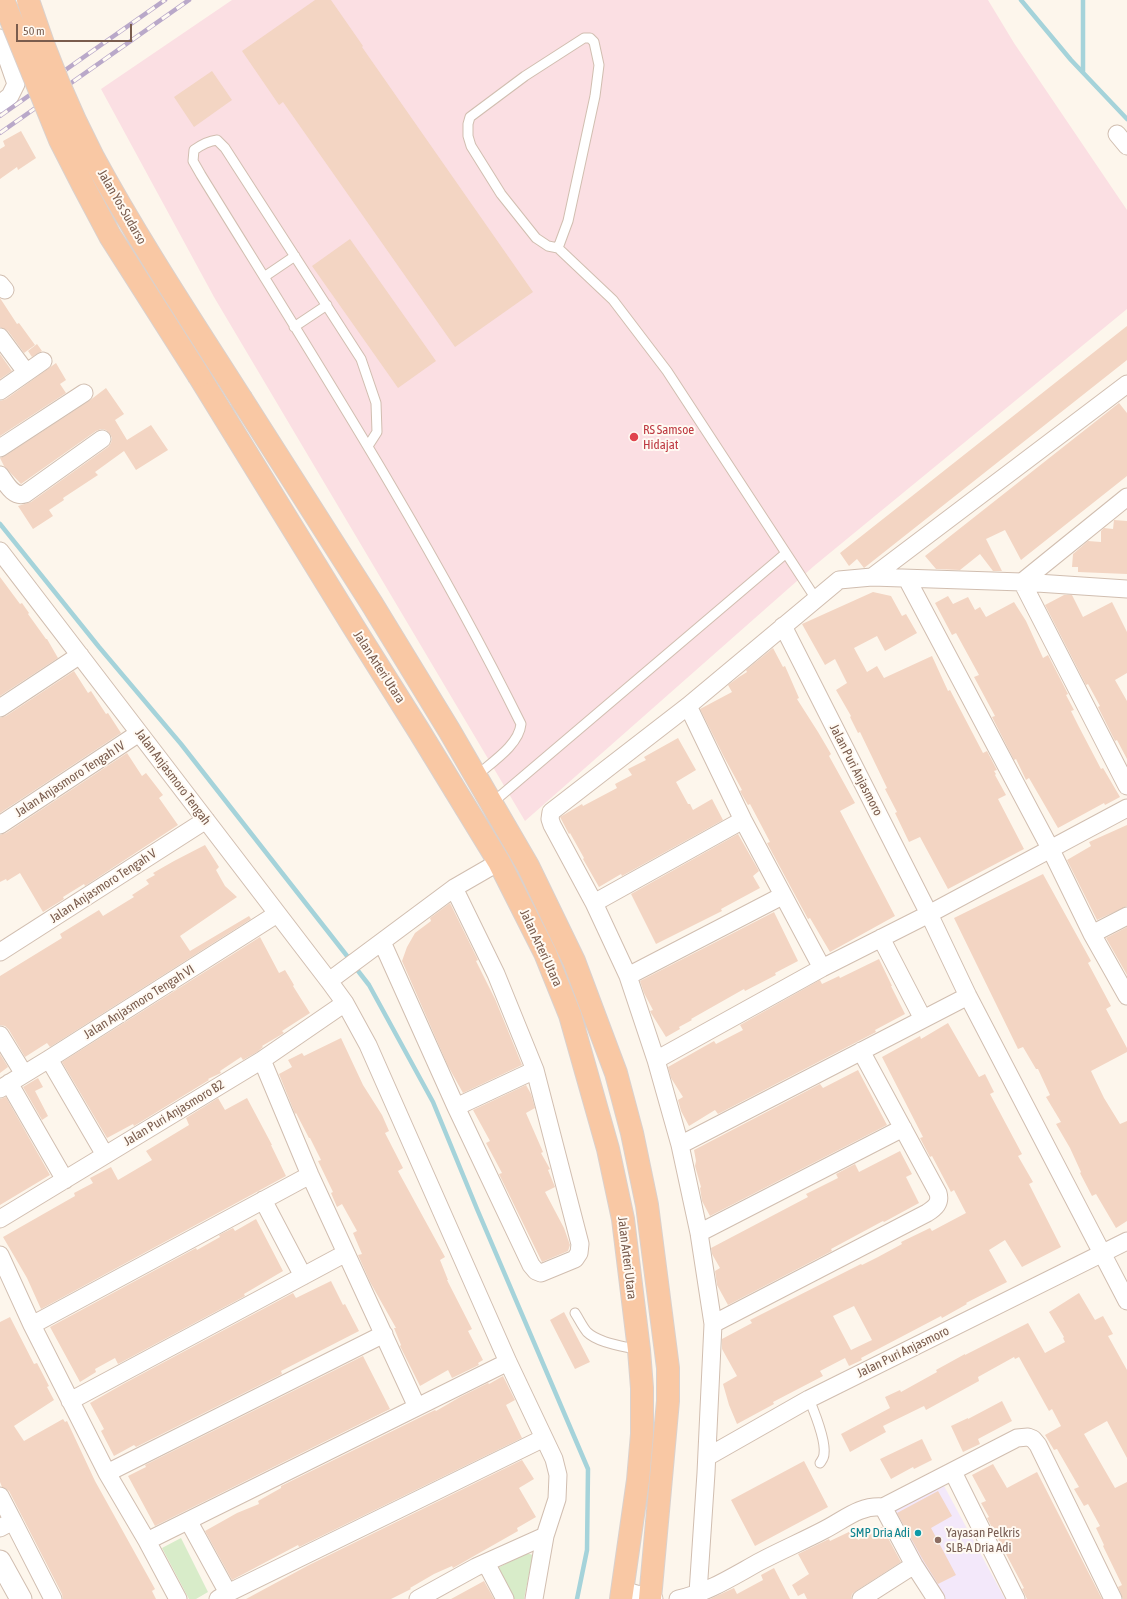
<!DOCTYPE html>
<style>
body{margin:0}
#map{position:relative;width:1127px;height:1599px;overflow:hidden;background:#fdf6ec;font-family:"Asap Condensed",sans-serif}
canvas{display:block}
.scale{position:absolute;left:16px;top:24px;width:116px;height:18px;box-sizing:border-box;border:2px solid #7a5c4d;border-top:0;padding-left:5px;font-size:12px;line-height:14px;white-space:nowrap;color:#7a5c4d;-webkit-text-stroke:3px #fffaf3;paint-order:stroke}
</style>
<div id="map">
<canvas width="1127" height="1599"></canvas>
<div class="scale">50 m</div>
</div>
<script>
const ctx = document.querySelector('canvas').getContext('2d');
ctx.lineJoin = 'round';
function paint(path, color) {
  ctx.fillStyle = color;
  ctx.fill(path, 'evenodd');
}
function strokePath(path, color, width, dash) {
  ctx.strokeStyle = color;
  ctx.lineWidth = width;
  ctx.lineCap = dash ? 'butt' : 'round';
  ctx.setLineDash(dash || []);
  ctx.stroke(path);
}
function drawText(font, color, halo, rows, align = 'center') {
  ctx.font = font + ' "Asap Condensed",sans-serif';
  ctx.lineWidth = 4;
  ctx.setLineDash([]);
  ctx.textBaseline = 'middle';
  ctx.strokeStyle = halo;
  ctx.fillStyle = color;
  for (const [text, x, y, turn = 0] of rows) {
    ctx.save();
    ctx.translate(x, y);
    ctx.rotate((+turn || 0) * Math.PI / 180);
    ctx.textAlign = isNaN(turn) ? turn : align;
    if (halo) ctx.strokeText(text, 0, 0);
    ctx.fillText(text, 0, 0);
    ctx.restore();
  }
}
const education = new Path2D(`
 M 943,1484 L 1005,1599 L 938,1599 L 889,1513 Z`);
const medical = new Path2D(`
 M 232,0 L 988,0 L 1014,43 L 1127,210 L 1127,309 L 814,566 L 525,821 L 214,297 L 101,89 Z`);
const green = new Path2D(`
 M 181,1538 L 208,1592 L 196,1599 L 189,1599 L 162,1548 Z
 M 526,1553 L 533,1555 L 524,1599 L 509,1599 L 496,1569 Z`);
const stream = new Path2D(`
 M 1021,0 L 1071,60 L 1127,119
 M 1083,0 L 1083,72
 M 0,524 L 99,647 L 181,744 L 351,961
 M 355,967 L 369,985 L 433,1102 L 477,1209 L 588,1469 L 587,1550 L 577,1599`);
const building = new Path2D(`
 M 315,0 L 331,0 L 363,46 L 362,47 L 533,292 L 455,347 L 283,102 L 279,105 L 242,51 Z
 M 212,71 L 232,100 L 194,127 L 174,97 Z
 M 21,131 L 36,158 L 18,170 L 17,167 L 0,179 L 0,149 L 5,146 L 3,141 Z
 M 350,239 L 436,361 L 398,388 L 312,266 Z
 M 0,298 L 17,324 L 19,323 L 35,345 L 24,353 L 8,331 L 0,327 Z
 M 1127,326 L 1127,360 L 864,568 L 857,559 L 849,566 L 840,553 Z
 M 37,344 L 42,351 L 32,357 L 28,351 Z
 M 0,354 L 12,371 L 0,379 Z
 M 56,363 L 66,380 L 60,384 L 66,393 L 0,436 L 0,401 L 6,399 Z
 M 106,388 L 124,414 L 115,420 L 127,440 L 151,425 L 168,450 L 136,470 L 124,451 L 95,472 L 98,475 L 63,498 L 64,500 L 49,510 L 53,516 L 33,529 L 18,506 L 31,502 L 108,447 L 111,443 L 112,438 L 110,434 L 106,430 L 101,429 L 96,431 L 21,484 L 4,466 L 0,458 L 5,456 L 89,401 Z
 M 1119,403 L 1127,413 L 1127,476 L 1021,560 L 1005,530 L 986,539 L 1002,571 L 993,571 L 980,554 L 960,570 L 936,569 L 925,556 Z
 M 1114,520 L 1127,521 L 1127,574 L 1078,572 L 1078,567 L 1072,567 L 1073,554 L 1088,541 L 1101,542 L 1101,531 L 1104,528 L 1113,529 Z
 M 0,577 L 20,604 L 22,603 L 29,613 L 28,614 L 46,639 L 47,639 L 58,658 L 0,696 Z
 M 873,592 L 891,596 L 902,616 L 906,614 L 917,633 L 885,651 L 877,636 L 854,648 L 867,672 L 877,666 L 884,678 L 932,656 L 948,691 L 950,690 L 983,753 L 987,751 L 997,770 L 994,771 L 996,774 L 995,775 L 1006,795 L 998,799 L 1024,849 L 948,889 L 920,837 L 909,842 L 895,813 L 897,812 L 885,789 L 887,788 L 860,732 L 858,733 L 850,717 L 851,716 L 836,690 L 847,683 L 835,659 L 825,665 L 802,624 Z
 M 1064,595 L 1072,595 L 1083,617 L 1112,602 L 1127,632 L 1127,673 L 1115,680 L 1127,701 L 1127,759 L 1117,740 L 1115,741 L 1098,707 L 1100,706 L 1088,684 L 1086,685 L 1045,605 Z
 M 948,596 L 953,604 L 968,597 L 975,610 L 980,607 L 986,617 L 1014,602 L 1026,621 L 1043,658 L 1048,655 L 1068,694 L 1066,695 L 1074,710 L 1071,711 L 1079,727 L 1101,769 L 1103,768 L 1120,797 L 1105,805 L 1104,803 L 1058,828 L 1029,778 L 1026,780 L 1016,759 L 1014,760 L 992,717 L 995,716 L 974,677 L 979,675 L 956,633 L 952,635 L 935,603 Z
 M 773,648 L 783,667 L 785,666 L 799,698 L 797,699 L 818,732 L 831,754 L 829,756 L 855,803 L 840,811 L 895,916 L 830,952 L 810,918 L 808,919 L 767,843 L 770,842 L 750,804 L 748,805 L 741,793 L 740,791 L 742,790 L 724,757 L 700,709 L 732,692 L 728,685 L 739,677 L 747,672 L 746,670 Z
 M 74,671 L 88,693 L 91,691 L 106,714 L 108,713 L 121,733 L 0,813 L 0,718 L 6,716 Z
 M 678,738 L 696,770 L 676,782 L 688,804 L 690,804 L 693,810 L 712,799 L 723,820 L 622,876 L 621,874 L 599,887 L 583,859 L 584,858 L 570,833 L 569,834 L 560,817 L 582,804 L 583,806 L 617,788 L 615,784 L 632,775 L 628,769 L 646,760 L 644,757 Z
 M 127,753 L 142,776 L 146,773 L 163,795 L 159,798 L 178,825 L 85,886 L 84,884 L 63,897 L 64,899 L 43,912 L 20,873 L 7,881 L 6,879 L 0,882 L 0,835 L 6,833 Z
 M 1127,825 L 1127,906 L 1097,920 L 1067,860 L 1091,846 L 1089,842 Z
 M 738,834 L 759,871 L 753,876 L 760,888 L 721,909 L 722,911 L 656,944 L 631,894 Z
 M 205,845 L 219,867 L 216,870 L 225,886 L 237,897 L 180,936 L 190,951 L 249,916 L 251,919 L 50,1047 L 47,1043 L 25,1057 L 9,1030 L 5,1026 L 0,1025 L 0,976 L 62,938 L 60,934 L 99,910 L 103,916 L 134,897 L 132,895 L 149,884 L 146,880 L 155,875 L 153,873 L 174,861 Z
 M 1043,874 L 1091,961 L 1088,963 L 1111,1006 L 1106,1009 L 1127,1048 L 1127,1052 L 1091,1071 L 1104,1098 L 1120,1124 L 1127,1121 L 1127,1221 L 1116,1228 L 1096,1194 L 1092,1196 L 1080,1173 L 1081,1172 L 1070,1148 L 1056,1124 L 1061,1122 L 1046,1097 L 1050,1095 L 1038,1069 L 1036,1069 L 1023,1047 L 1018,1049 L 954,918 Z
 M 450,903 L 478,960 L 476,961 L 495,999 L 522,1065 L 463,1093 L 448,1066 L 402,961 L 407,947 L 415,933 L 431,921 L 430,918 Z
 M 774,912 L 798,961 L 775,973 L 776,975 L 745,991 L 744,989 L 691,1019 L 692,1020 L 679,1027 L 680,1029 L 666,1037 L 651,1013 L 650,1011 L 653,1010 L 644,993 L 640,981 Z
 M 1127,927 L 1127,975 L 1106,938 Z
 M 260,937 L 279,973 L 285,970 L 294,985 L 293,986 L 310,1013 L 282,1031 L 284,1033 L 262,1046 L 263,1047 L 257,1052 L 243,1060 L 241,1057 L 220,1071 L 221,1073 L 208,1079 L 209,1080 L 134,1126 L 133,1124 L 107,1138 L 62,1062 Z
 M 879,959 L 892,986 L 891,986 L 905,1014 L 875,1030 L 876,1032 L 718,1114 L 715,1110 L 689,1126 L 681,1111 L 678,1100 L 683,1097 L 671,1078 L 668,1067 L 714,1041 L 716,1044 L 743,1030 L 740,1025 L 820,980 L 822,984 L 839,976 L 840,978 Z
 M 948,1023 L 979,1077 L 985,1074 L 994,1092 L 990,1094 L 1022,1154 L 1018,1156 L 1033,1182 L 1029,1184 L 1061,1247 L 1022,1267 L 1005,1240 L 989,1250 L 1007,1282 L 966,1303 L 967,1304 L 942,1318 L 941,1316 L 861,1358 L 862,1360 L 849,1366 L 845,1358 L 820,1371 L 823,1376 L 773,1402 L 774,1404 L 737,1424 L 729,1405 L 723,1384 L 737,1376 L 722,1349 L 722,1339 L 752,1323 L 750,1320 L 861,1264 L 862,1265 L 878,1257 L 902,1244 L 901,1242 L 930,1228 L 932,1231 L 966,1213 L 954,1190 L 951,1192 L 932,1156 L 930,1157 L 920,1138 L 923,1137 L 882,1057 L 920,1036 L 921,1039 ZM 854,1306 L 872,1340 L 851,1350 L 833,1316 Z
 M 341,1038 L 363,1085 L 382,1115 L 389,1131 L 385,1133 L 403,1168 L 398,1171 L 445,1257 L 440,1260 L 448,1280 L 447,1280 L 472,1329 L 468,1331 L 483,1360 L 478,1363 L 479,1365 L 452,1378 L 448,1370 L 420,1386 L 400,1346 L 401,1345 L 394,1328 L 396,1328 L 370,1282 L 358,1255 L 362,1254 L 353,1233 L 357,1231 L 342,1204 L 337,1207 L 331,1193 L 333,1192 L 318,1161 L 321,1160 L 310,1138 L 309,1138 L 296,1113 L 295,1114 L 279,1074 L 292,1067 L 288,1060 L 302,1053 L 304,1056 Z
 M 0,1054 L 8,1067 L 0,1073 Z
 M 858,1070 L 887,1125 L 710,1216 L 702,1201 L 700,1188 L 701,1187 L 695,1166 L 696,1161 L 694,1150 L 820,1084 L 823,1088 Z
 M 38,1078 L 43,1087 L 35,1091 L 48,1116 L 42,1120 L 23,1087 Z
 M 526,1085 L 531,1094 L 535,1108 L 526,1113 L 543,1152 L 541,1153 L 550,1169 L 548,1170 L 555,1187 L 545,1192 L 564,1228 L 570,1245 L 568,1251 L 542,1262 L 499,1174 L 502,1173 L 486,1143 L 490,1141 L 473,1110 Z
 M 6,1097 L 50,1175 L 0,1205 L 0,1099 Z
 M 218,1098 L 225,1110 L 247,1098 L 272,1145 L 271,1145 L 286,1176 L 41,1309 L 27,1278 L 3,1237 L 75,1196 L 74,1193 L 93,1183 L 90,1178 L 111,1167 L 118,1180 L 152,1160 L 146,1151 L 189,1125 L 186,1118 Z
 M 900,1151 L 912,1174 L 906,1177 L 919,1203 L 884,1222 L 883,1221 L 831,1249 L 832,1251 L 830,1252 L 728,1305 L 717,1285 L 715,1271 L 720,1268 L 712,1254 L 711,1248 L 808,1197 L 806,1194 L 838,1178 L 836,1174 L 855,1164 L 859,1172 Z
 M 256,1219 L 283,1271 L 244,1294 L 245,1296 L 118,1364 L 115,1358 L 95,1369 L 96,1372 L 80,1382 L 50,1327 L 196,1248 L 197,1250 L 220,1237 L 219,1235 L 233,1228 L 235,1231 Z
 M 331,1281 L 343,1305 L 345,1304 L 359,1331 L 281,1371 L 282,1374 L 136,1447 L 134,1445 L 114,1456 L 101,1431 L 104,1429 L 90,1403 L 125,1383 L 293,1293 L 296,1298 Z
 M 1079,1293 L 1095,1320 L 1103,1316 L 1113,1334 L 1108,1336 L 1127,1370 L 1127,1458 L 1107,1421 L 1084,1434 L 1115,1488 L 1127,1482 L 1127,1599 L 1123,1599 L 1118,1587 L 1122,1585 L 1103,1546 L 1104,1545 L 1096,1528 L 1100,1526 L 1088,1504 L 1084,1506 L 1074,1489 L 1079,1487 L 1057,1449 L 1054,1450 L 1045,1435 L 1061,1426 L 1052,1409 L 1049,1411 L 1019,1357 L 1015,1359 L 1014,1357 L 978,1377 L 979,1381 L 926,1410 L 924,1406 L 883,1426 L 886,1432 L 850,1452 L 841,1434 L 890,1408 L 885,1397 L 900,1390 L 901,1392 L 937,1372 L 936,1370 L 965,1354 L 965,1355 L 1028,1323 L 1045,1353 L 1065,1342 L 1063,1338 L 1064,1337 L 1049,1312 Z
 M 564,1312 L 590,1362 L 575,1369 L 550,1320 Z
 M 10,1317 L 34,1364 L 37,1363 L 49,1386 L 47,1387 L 54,1400 L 14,1426 L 24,1441 L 63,1419 L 65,1422 L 67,1421 L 95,1481 L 155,1589 L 152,1591 L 156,1599 L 63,1599 L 62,1594 L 9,1491 L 2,1487 L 0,1482 L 0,1322 Z
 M 363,1356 L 390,1409 L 155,1526 L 128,1476 L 146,1467 L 145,1465 Z
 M 503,1376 L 515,1400 L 506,1405 L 522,1438 L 299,1547 L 298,1545 L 232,1580 L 205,1531 L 237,1513 L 259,1504 L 258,1501 L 281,1488 L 281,1486 L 435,1410 L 436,1411 L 460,1397 L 488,1383 L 489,1384 Z
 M 1002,1401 L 1012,1421 L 978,1439 L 980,1444 L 963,1452 L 951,1426 L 968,1418 L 968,1419 Z
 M 922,1439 L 932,1460 L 914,1469 L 913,1467 L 891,1479 L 880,1459 Z
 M 522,1460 L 534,1479 L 519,1488 L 536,1517 L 517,1528 L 518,1531 L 453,1568 L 452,1566 L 434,1574 L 410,1588 L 411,1589 L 391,1599 L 246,1599 L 309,1565 Z
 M 804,1461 L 828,1507 L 755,1546 L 731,1500 Z
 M 993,1464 L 1007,1488 L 1037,1472 L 1102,1599 L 1027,1599 L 1022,1589 L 1024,1588 L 987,1518 L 989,1517 L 981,1503 L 986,1501 L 972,1475 Z
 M 938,1491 L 952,1516 L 931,1528 L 956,1575 L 938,1584 L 923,1560 L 897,1513 Z
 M 882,1527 L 901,1562 L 856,1591 L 852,1594 L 851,1599 L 807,1599 L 804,1593 L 798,1596 L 792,1585 L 809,1574 L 798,1554 L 829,1539 L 830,1541 L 853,1530 L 858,1540 Z
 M 774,1568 L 790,1599 L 710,1599 L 734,1588 L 737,1594 L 763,1580 L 761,1575 Z
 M 484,1581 L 494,1599 L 451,1599 Z`);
const service = new Path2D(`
 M 558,248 L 568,221 L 595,96 L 599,65 L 594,42 L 590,38 L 584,38 L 525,76 L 470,117 L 468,124 L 468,136 L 471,146 L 501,194 L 536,238 L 548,246 L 558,248 L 613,300 L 667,371 L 816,599
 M 264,277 L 295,256
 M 294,327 L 327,305
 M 368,446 L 377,432 L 376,403 L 361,359 L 225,148 L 217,140 C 208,141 201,145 194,150 L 193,161 L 201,175 C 312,355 427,534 521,724 C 519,745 492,762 476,776
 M 492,803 L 785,554
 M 575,1313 C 579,1319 582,1326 587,1332 C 598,1343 624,1346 639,1350
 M 809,1399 C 814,1411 826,1441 824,1454 C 824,1458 822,1460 820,1463`);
const minor = new Path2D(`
 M 0,38 L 16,84 L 10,96 L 0,104
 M 1117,134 L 1127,146
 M 0,284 L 5,290
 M 0,337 L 26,372
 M 0,391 L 43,361
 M 0,448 L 84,393
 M 0,475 C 6,483 13,498 25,494 L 102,439
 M 1127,497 L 1022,582 L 1127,786
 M 0,551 L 329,981 L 345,1003 L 368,1045 L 508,1362 L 554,1459 L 558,1475 L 557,1499 L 545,1536 L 534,1599
 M 872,577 L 1127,384
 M 907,579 L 1050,848 L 1092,934 L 1127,996
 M 783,626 L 929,914 L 968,996 L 1127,1301
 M 688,706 L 743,820 L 822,968
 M 0,708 L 80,655
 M 0,825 L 139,733
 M 594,903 L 743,820
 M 1092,934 L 1127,916
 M 881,938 L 923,1019
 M 382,942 L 456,1107 L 531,1265 L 536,1271 L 541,1273 L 575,1259 L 579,1253 L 580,1244 L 535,1070 L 496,974 L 454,888
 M 0,952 L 206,820
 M 628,976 L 782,896
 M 329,981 L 454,888 L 499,862
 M 0,1035 L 24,1074
 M 49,1059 L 105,1155
 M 262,1060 L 310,1175 L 417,1407
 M 656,1060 L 822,968 L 929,914 L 1127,808
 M 9,1083 L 65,1180
 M 0,1089 L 49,1059 L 277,914
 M 456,1107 L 535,1070
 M 680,1145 L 968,996
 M 263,1200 L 303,1276
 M 0,1219 L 262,1060 L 345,1003
 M 699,1233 L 903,1128
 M 0,1255 L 32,1325 L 107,1473 L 147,1541 L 178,1599
 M 713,1324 L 927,1213 C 935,1208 941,1203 938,1193 L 861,1051
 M 32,1325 L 310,1175
 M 70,1401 L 346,1253
 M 707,1457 L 809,1399 L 1127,1241
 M 953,1472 L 1016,1599
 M 107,1473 L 384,1334
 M 0,1496 L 13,1521 L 0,1528
 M 883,1507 L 914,1565 L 936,1599
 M 13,1521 L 53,1599
 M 189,1522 L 228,1593
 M 147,1541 L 508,1362
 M 486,1563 L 505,1599
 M 622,1590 L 654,1599
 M 698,1593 L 706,1473 L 713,1324 L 699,1233 L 680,1145 L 656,1060 L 628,976 L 594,903 L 552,825 L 550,819 L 551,812 L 688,706 L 839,580 L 872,577 L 1022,582 L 1127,589
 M 218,1599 L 228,1593 L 544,1438
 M 418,1599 L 476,1567 L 545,1536
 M 678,1599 C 708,1593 735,1575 761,1561 C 782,1550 803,1541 824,1530 C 844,1520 859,1505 883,1507 L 1017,1438 L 1028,1437 L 1033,1439 L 1038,1445 L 1113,1599
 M 861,1599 L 914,1565`);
const tertiary = new Path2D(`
 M 0,1561 L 21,1599`);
const trunk = new Path2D(`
 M 199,376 L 353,626 L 419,731 L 499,862 L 545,953 L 570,1015 L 608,1149 L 623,1219 L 639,1350 L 642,1388 L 642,1434 L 638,1480 L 621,1599
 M 242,400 L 372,604 L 449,730 L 528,866 L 574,961 L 616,1073 L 632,1133 L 647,1205 L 668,1368 L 668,1401 L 650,1599`);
const rail = new Path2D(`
 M 0,116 L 165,0
 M 0,133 L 189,0`);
const trunkBridge = new Path2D(`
 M 3,0 L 60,140 L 83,185 L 110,236 L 199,376
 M 28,0 C 45,53 67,107 93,157 C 138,240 191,320 242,400`);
const markers = [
 [634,437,5,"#e0444e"],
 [918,1533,4,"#0f9aa8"],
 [938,1540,4,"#8d6e63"]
];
const streetNames = [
 ["Jalan Yos Sudarso",122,207,60],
 ["Jalan Arteri Utara",379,667,57],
 ["Jalan Puri Anjasmoro",856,770,63],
 ["Jalan Anjasmoro Tengah",173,777,53],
 ["Jalan Anjasmoro Tengah IV",70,779,-33],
 ["Jalan Anjasmoro Tengah V",103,886,-33],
 ["Jalan Arteri Utara",541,948,65],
 ["Jalan Anjasmoro Tengah VI",139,1002,-32],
 ["Jalan Puri Anjasmoro B2",174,1113,-31],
 ["Jalan Arteri Utara",627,1258,83],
 ["Jalan Puri Anjasmoro",903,1352,-26]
];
const healthNames = [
 ["RS Samsoe",643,430],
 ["Hidajat",643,445]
];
const cultureNames = [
 ["SMP Dria Adi",910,1533]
];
const educationNames = [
 ["Yayasan Pelkris",946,1533],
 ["SLB-A Dria Adi",946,1548]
];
paint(education, '#f3e8fa');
paint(medical, '#fbdfe3');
paint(green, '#d8ecc9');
strokePath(stream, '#a5d3da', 4.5);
paint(building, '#f3d5c3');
strokePath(service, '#d1beb0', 11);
strokePath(minor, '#d1beb0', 19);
strokePath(tertiary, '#d1beb0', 23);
strokePath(trunk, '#dad1cd', 24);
strokePath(service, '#fff', 9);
strokePath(minor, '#fff', 17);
strokePath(tertiary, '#fff', 21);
strokePath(trunk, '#f9c8a4', 22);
strokePath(rail, '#b9a8c9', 4.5);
strokePath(rail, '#fffaf3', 3, [9]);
strokePath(trunkBridge, '#dad1cd', 24, []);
strokePath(trunkBridge, '#f9c8a4', 22);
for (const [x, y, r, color] of markers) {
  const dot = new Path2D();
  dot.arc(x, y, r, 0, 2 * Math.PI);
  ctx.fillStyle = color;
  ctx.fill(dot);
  strokePath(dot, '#fffaf3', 1.5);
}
drawText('13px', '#7a5c4d', '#fffaf3', streetNames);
drawText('13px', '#be3a42', '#fffaf3', healthNames, 'left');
drawText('13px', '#0d838f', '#fffaf3', cultureNames, 'right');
drawText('13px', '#785e54', '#fffaf3', educationNames, 'left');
</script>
